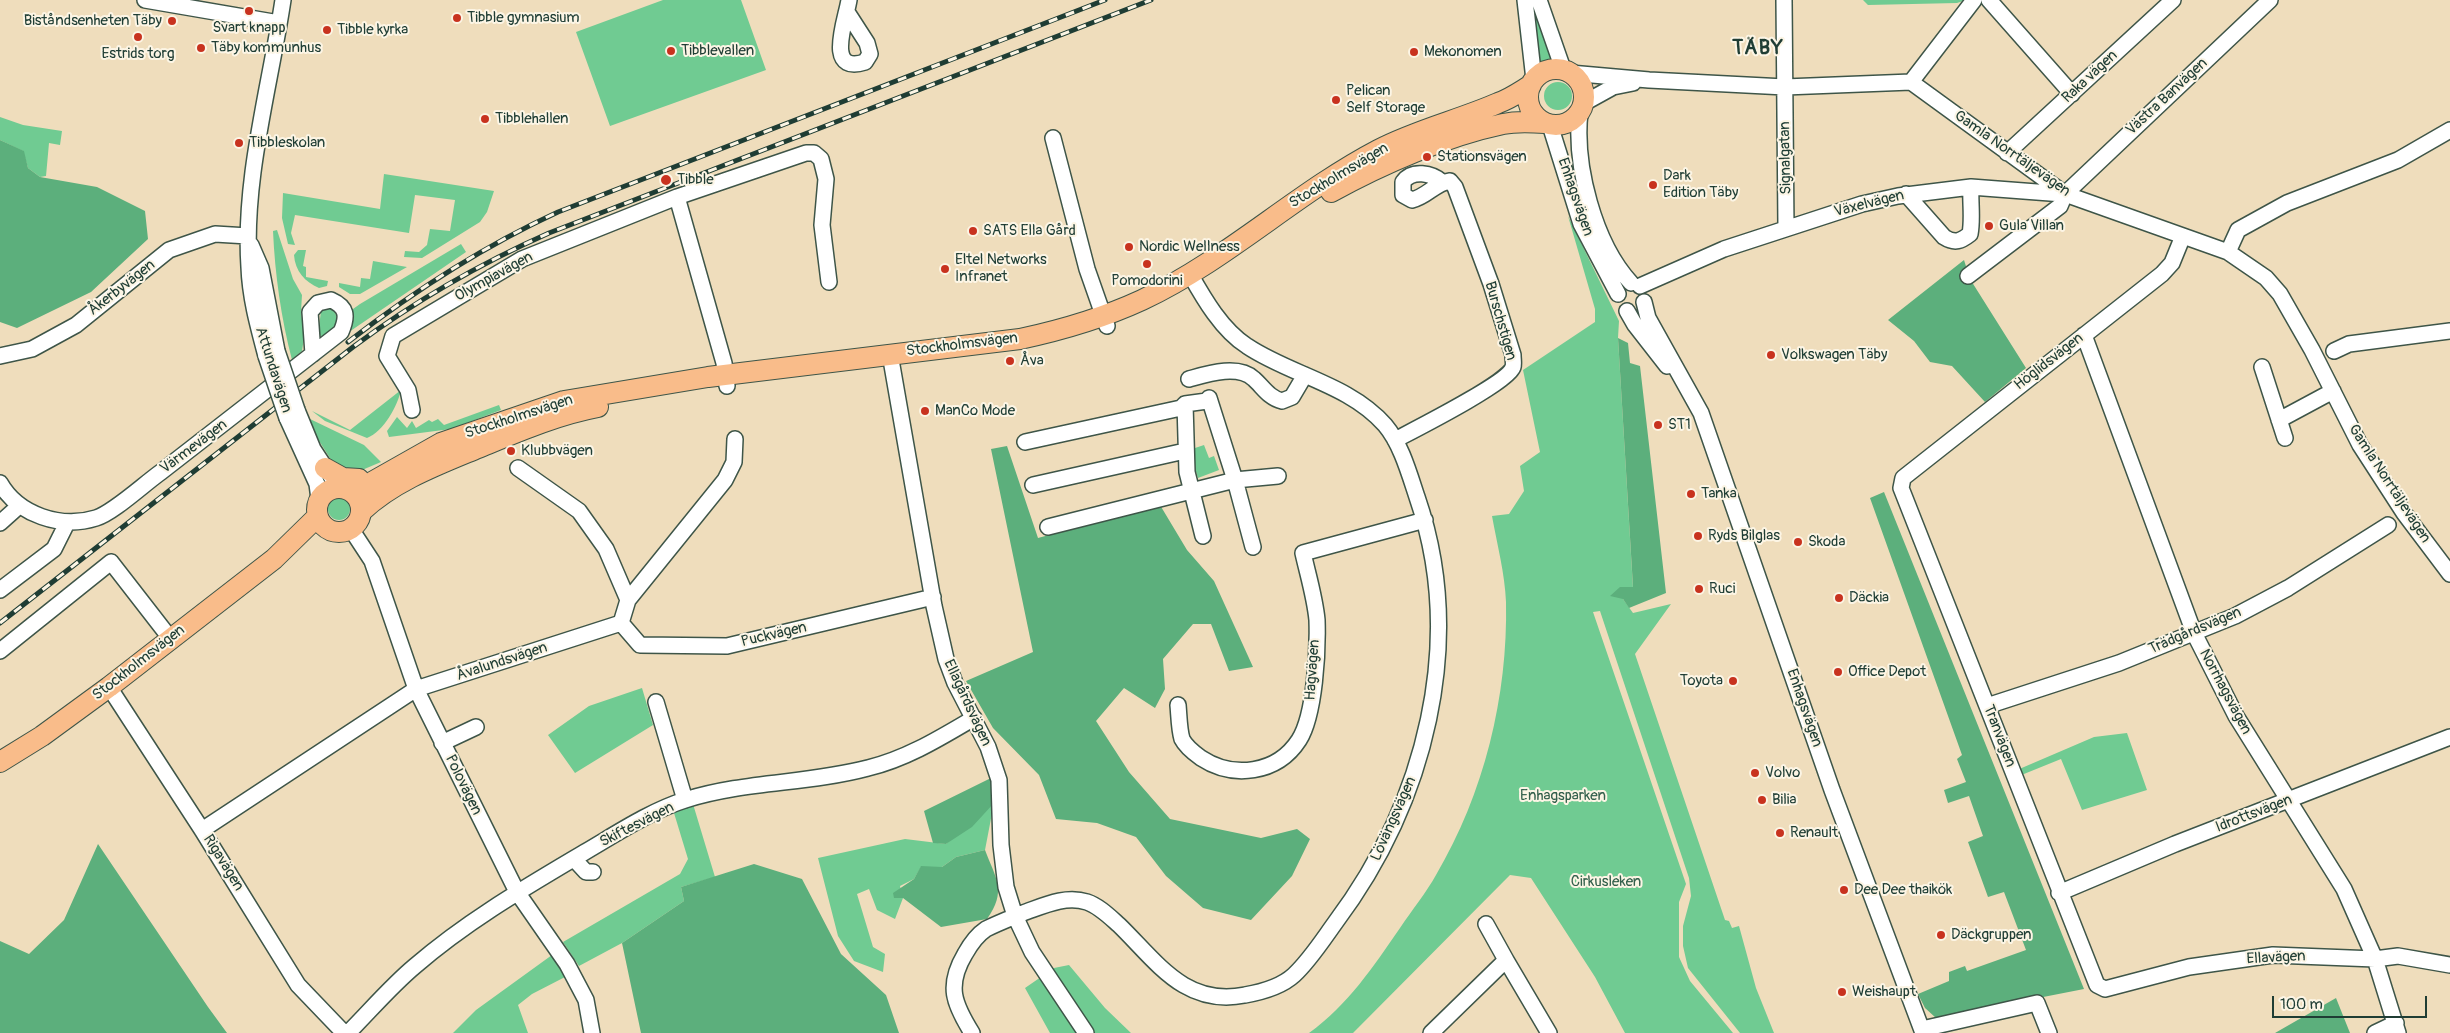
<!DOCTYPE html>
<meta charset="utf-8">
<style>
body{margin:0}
#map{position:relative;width:2450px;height:1033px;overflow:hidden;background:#efddbc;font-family:Pangolin,sans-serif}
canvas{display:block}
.scale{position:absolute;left:2272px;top:996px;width:155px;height:22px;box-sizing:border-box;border:2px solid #1f3d34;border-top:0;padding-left:6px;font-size:15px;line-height:18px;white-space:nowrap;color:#1f3d34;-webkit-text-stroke:4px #fcf5e5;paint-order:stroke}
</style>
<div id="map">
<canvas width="2450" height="1033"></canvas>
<div class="scale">100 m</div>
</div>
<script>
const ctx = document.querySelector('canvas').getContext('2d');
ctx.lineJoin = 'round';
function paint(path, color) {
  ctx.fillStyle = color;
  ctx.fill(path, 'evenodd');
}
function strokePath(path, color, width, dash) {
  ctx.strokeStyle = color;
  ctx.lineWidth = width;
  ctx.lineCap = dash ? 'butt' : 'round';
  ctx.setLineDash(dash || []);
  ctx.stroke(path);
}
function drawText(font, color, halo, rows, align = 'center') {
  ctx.font = font + ' Pangolin,sans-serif';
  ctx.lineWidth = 4;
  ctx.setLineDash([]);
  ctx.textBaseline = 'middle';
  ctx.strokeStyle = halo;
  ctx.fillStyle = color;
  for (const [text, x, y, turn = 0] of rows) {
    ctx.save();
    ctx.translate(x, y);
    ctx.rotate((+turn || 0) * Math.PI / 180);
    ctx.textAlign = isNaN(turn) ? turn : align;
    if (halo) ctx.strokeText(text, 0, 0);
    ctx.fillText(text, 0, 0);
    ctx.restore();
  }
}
const green = new Path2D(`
 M 663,0 L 741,0 L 766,70 L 610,126 L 576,32 Z
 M 1863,0 L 1966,0 L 1957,3 L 1868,5 Z
 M 1535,14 L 1553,58 L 1540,63 Z
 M1544 96a14 14 0 1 1 28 0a14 14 0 1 1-28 0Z
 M 0,117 L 23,125 L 62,131 L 60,145 L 49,143 L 46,176 L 40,177 L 28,168 L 23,151 L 0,140 Z
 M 384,174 L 494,191 L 487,212 L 480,222 L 422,258 L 404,257 L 405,251 L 419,252 L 427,245 L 430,229 L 450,231 L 455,200 L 415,195 L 409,233 L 295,215 L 291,233 L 295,245 L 288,244 L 282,218 L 283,193 L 380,209 Z
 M 1568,216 L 1619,321 L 1618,338 L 1633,588 L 1623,599 L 1633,613 L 1671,604 L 1635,654 L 1725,920 L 1729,921 L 1732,928 L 1739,926 L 1756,988 L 1774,1033 L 1740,1033 L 1688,968 L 1683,946 L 1683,926 L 1691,896 L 1689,878 L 1600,611 L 1593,612 L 1686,884 L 1679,902 L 1679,957 L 1690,981 L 1733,1033 L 1625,1033 L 1595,977 L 1531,878 L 1510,875 L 1353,1033 L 1309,1033 C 1348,1005 1373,967 1400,928 C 1412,910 1426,893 1436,875 C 1484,794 1508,696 1506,602 C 1505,574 1497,544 1492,516 L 1509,514 L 1524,491 L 1520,466 L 1540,452 L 1523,370 L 1595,322 L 1595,309 Z
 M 277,230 L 293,279 L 302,295 L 301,311 L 304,338 L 302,351 L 292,360 C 281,317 275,275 273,231 Z
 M 461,244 L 466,252 L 349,332 L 353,309 L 360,304 Z
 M 298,250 L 306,250 L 303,266 L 306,267 L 306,277 L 328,281 L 327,286 L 319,288 C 305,282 295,271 294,255 Z
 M 373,261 L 407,267 L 360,294 L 350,294 L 339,287 L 339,283 L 360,287 L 361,278 L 370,279 Z
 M 327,308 L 333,309 C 341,321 334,328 325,337 L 318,335 L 321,311 Z
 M 401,390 C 397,407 384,431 367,438 L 325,421 L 312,411 L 350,430 Z
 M 499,405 L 501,410 L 451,429 L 389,437 L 387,431 L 397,417 L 407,428 L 412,421 L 416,428 L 429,420 L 432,422 L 438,419 L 444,425 Z
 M 310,419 L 364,445 L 381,462 L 355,473 L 335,466 L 314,433 Z
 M 1204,445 L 1209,458 L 1214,456 L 1219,470 L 1198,478 L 1189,450 Z
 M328 509a11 11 0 1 1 22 0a11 11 0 1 1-22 0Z
 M 642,688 L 653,725 L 575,773 L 548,735 L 589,706 Z
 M 2127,733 L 2147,790 L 2082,810 L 2061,759 L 2019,776 L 2017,770 L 2094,737 Z
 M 994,803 L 985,850 L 956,857 L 942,867 L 921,867 L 914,879 L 900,886 L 903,898 L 895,919 L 877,910 L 869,889 L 857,894 L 873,947 L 885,954 L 883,972 L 854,961 L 838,936 L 818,858 L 905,839 L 946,844 Z
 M 693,804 L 715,877 L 681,887 L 684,901 L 622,943 L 579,966 L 563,942 L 680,874 L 688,859 L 674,813 Z
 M 552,955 L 565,977 L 532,994 L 518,1005 L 528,1033 L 453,1033 L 476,1010 Z
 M 1069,965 L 1105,1008 L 1131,1033 L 1050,1033 L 1025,988 L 1054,968 Z`);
const forest = new Path2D(`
 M 0,140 L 24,151 L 28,168 L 40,177 L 97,187 L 145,211 L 148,239 L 91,292 L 17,328 L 0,322 Z
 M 1964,260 L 1970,279 L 2026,368 L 1985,402 L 1952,366 L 1930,362 L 1914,341 L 1888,320 Z
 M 1618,338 L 1628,343 L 1630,363 L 1640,366 L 1666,593 L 1629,608 L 1623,599 L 1610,596 L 1620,587 L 1633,587 Z
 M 1007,446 L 1038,538 L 1160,505 L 1187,550 L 1214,581 L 1253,667 L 1229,671 L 1211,624 L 1193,624 L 1163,659 L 1165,689 L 1155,708 L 1124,688 L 1096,721 L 1129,772 L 1170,819 L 1261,838 L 1297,829 L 1310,839 L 1292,876 L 1251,920 L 1203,908 L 1166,876 L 1136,837 L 1097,823 L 1056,819 L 1039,775 L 993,728 L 966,681 L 1033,652 L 991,449 Z
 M 1884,492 L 2084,989 L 1936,1018 L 1925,1008 L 1918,994 L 1949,981 L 1949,972 L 1965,966 L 1967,971 L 2026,950 L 2004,892 L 1988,897 L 1968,842 L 1983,836 L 1969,796 L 1948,803 L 1944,790 L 1966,782 L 1957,759 L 1962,755 L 1870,498 Z
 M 991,778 L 994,803 L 972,827 L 946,844 L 933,843 L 924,811 Z
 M 98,844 L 208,1007 L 227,1033 L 0,1033 L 0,941 L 29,954 L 64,920 Z
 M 985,850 C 996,879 1007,891 987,919 L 941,927 L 903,898 L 894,898 L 893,893 L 914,879 L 921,866 L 942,867 L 956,857 Z
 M 754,864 L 802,879 L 841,954 L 886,995 L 899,1033 L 641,1033 L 622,943 L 684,901 L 681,887 Z
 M 2336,998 L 2350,1033 L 2275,1033 Z`);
const minor = new Path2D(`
 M 145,0 L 279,23
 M 1525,0 L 1534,80
 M 1539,0 L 1563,69
 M 1784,0 L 1786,228
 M 1989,0 L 2072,94
 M 847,12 L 867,43 L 870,54 L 865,62 C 824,75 846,20 849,0
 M 1570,73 L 1649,80 L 1785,87 L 1911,82 L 2065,194 L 2228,252 L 2266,278 L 2280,294 L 2312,350 L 2360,445 L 2404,513 L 2450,574
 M 1911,82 L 1974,0
 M 1584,103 L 1613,87 L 1633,83
 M 1580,112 C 1574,165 1594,243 1631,283
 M 1550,125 L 1581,224 L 1618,294
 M 1053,138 L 1087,269 L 1107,326
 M 2007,153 L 2173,0
 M 1906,194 L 1944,237 C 1955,244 1961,241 1970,234 C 1973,218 1970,203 1971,187
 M 677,197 L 724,363 L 727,386
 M 2183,236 L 2172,263 L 2162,274 L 1903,478 L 1901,488 L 2097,985 L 2105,989 L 2189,967 L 2273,955 L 2375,959 L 2398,956 L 2450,965
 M 251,245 L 261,268 L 277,351
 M 2228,252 L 2238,230 L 2287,203 L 2398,160 L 2450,130
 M 1968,276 L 2060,206 L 2065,194 L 2270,0
 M 1640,286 L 1724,249 L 1862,204 L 1898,196 L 1971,187 L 2063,194
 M 1644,302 L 1648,318 L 1701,413 L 1832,790 L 1923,1033
 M 1627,311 L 1635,325 L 1667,366
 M 2084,335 L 2194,633 L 2236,716 L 2344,889 L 2375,959 L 2398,1033
 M 2334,351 L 2349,344 L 2450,331
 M 890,354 L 934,606 L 946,659 L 955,683 L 988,747 L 999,780 L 1001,845 L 1006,887 L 1015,916 L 1032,952 L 1086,1033
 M 0,356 L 32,349 L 76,325 L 169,250 L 215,234 L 248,236
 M 266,356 C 258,326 250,297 249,267 C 243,179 270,87 283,0
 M 2262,367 L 2285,438
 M 1189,379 C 1207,374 1238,364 1254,379 C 1263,387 1269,398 1282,401 L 1292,397 L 1305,375
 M 1185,404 L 1207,401 L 1209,398 L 1235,480 L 1253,547
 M 297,410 L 313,449 L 338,487
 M 412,410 L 408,390 L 387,356 L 393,336 L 522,259 L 677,197 L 806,153 L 814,153 L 821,159 L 826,179 L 822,225 L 829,282
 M 287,418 L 317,484 L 319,499
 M 2279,420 L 2333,391
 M 1395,440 C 1414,430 1509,382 1513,367 C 1514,364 1513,359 1513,355 L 1491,284 L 1455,187 L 1450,181 C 1435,183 1428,196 1412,200 L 1403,195 L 1403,182 C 1412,169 1432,173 1442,182
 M 1025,442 L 1181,408 L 1185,404 L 1187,472 L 1203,536
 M 518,468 L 579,511 L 606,549 L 628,600
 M 0,483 C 18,515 61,529 96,518 C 113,513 144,484 161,472 C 221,426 281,379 341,332 C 348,316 347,307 331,300 L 318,303 L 310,312 L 313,354
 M 1033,485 L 1185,451
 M 0,523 L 19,506
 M 1048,527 L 1235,480 L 1278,476
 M 351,529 L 372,561 L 416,689 L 517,892 L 567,964 L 586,1000 L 592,1033
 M 0,590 L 54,549 L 67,523
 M 621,623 L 640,645 L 727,646 L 933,597
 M 0,651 L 111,562 L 170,638
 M 109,687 L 202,830 L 298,985 L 344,1033
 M 656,702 L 685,800
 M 1178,705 C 1179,715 1179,729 1182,739 C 1186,747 1194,753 1201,758 C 1233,779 1277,774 1299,740 C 1315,715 1318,650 1317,620 C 1315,598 1308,575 1303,553 L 1425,520
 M 1987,706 L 2119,663 L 2235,616 L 2288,588 L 2388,525
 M 442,743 L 476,727
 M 202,830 L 416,689 L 621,623 L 628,600 L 725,480 L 734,462 L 735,439
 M 574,859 L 586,872 L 593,872
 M 2059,893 L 2175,844 L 2450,737
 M 1486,924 L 1506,960
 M 1922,1029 L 2037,1003 L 2049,1033
 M 348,1033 C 370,1011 391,986 415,966 C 467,921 526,887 585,852 C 616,834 650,811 685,800 C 745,781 808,784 868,768 C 906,759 940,738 974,718
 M 972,1033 C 954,1004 946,986 965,954 C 970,945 977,935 986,929 C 998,923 1011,918 1023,913 C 1043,906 1065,895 1087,902 C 1099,906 1110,917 1119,925 C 1157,962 1185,1007 1245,995 C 1262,992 1281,987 1294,975 C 1310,960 1322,941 1335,923 C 1425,803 1467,642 1417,497 C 1409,473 1401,444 1385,425 C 1349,384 1290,375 1247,346 C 1222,330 1204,299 1190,274
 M 1431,1033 L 1506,960 L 1549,1033
 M 2375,1033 L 2396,1023`);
const major = new Path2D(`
 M1528 97a28 28 0 1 1 56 0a28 28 0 1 1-56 0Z
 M 1331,192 C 1382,164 1446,136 1503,124 C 1517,121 1531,122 1545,123
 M 325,468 L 343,478 L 359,479
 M317 510a22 22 0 1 1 44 0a22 22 0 1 1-44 0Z
 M 351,490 L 372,482 L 441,443 L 564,401 L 708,377 L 1020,339 C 1062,330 1103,318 1142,300 C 1227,260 1296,193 1378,150 C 1416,130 1459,120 1498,103 C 1510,99 1521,91 1531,85
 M 362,511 C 394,481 437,465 478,448 C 517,432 556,415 598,407
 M 0,762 L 42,736 L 109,687 L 274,559 L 317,517`);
const rail = new Path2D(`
 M 348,342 C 414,291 482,247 558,212 L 1105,0
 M 0,623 L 353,347 C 415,301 479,264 549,233 L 1151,0`);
const minorBridge = new Path2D(`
 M 277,351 L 297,410
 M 266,356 L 287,418`);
const markers = [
 [249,11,5,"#c8321e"],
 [457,18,5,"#c8321e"],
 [172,21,5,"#c8321e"],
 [327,30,5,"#c8321e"],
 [138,37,5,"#c8321e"],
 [201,48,5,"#c8321e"],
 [671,51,5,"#c8321e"],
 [1414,52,5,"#c8321e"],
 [1336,100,5,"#c8321e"],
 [485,119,5,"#c8321e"],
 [239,143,5,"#c8321e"],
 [1427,157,5,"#c8321e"],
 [666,180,6,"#c8321e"],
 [1653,185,5,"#c8321e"],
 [1989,226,5,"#c8321e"],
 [973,231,5,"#c8321e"],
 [1129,247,5,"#c8321e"],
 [1147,264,5,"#c8321e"],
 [945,269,5,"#c8321e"],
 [1771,355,5,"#c8321e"],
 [1010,361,5,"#c8321e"],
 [925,411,5,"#c8321e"],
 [1658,425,5,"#c8321e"],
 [511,451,5,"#c8321e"],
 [1691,494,5,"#c8321e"],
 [1698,536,5,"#c8321e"],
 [1798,542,5,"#c8321e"],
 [1699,589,5,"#c8321e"],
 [1839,598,5,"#c8321e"],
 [1838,672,5,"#c8321e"],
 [1733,681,5,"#c8321e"],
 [1755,773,5,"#c8321e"],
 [1762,800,5,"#c8321e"],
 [1780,833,5,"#c8321e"],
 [1844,890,5,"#c8321e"],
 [1941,935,5,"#c8321e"],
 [1842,992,5,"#c8321e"]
];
const poiNames = [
 ["Tibble gymnasium",467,18],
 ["Biståndsenheten Täby",162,21,"right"],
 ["Svart knapp",249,28,"center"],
 ["Tibble kyrka",337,30],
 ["Täby kommunhus",211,48],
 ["Tibblevallen",681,51],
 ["Mekonomen",1424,52],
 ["Estrids torg",138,54,"center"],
 ["Pelican",1346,91],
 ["Self Storage",1346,108],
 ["Tibblehallen",495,119],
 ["Tibbleskolan",249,143],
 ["Stationsvägen",1437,157],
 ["Dark",1663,176],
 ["Edition Täby",1663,193],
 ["Tibble",677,180],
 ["Gula Villan",1999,226],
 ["SATS Ella Gård",983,231],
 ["Nordic Wellness",1139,247],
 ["Eltel Networks",955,260],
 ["Infranet",955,277],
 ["Pomodorini",1147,281,"center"],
 ["Volkswagen Täby",1781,355],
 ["Åva",1020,361],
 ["ManCo Mode",935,411],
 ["ST1",1668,425],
 ["Klubbvägen",521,451],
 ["Tanka",1701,494],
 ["Ryds Bilglas",1708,536],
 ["Skoda",1808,542],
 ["Ruci",1709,589],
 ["Däckia",1849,598],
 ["Office Depot",1848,672],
 ["Toyota",1723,681,"right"],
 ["Volvo",1765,773],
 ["Bilia",1772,800],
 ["Renault",1790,833],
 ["Dee Dee thaikök",1854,890],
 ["Däckgruppen",1951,935],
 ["Weishaupt",1852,992]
];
const streetNames = [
 ["Raka vägen",2090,77,-43],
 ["Västra Banvägen",2167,97,-43],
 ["Gamla Norrtäljevägen",2012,154,35],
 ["Signalgatan",1786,158,-91],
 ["Stockholmsvägen",1339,176,-31],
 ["Enhagsvägen",1575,197,71],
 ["Växelvägen",1869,204,-14],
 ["Olympiavägen",494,277,-29],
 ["Åkerbyvägen",122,288,-38],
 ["Burschstigen",1500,321,74],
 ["Stockholmsvägen",962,345,-7],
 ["Höglidsvägen",2049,362,-38],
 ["Attundavägen",273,370,72],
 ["Stockholmsvägen",519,417,-18],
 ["Värmevägen",194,447,-37],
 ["Gamla Norrtäljevägen",2389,484,57],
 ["Trädgårdsvägen",2195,631,-23],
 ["Puckvägen",774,635,-13],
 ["Åvalundsvägen",502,662,-18],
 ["Stockholmsvägen",139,663,-38],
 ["Hagvägen",1313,670,-86],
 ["Norrhagsvägen",2225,692,62],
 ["Ellagårdsvägen",967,703,65],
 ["Enhagsvägen",1804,708,71],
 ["Tranvägen",1999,736,69],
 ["Polovägen",463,785,64],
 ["Idrottsvägen",2254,814,-21],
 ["Lövängsvägen",1394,819,-66],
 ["Skiftesvägen",637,825,-27],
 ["Rigavägen",223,863,58],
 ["Ellavägen",2276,958,-3]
];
const parkNames = [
 ["Enhagsparken",1563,796],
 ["Cirkusleken",1606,882]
];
const districtNames = [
 ["TÄBY",1758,49]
];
paint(green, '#70cb92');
paint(forest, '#5caf7c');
strokePath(minor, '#3e5548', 18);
strokePath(major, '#3e5548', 22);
strokePath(minor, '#fff', 15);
strokePath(major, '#f9bc8a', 20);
strokePath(rail, '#1f3d34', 5);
strokePath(rail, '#fcf5e5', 3, [9]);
strokePath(minorBridge, '#3e5548', 18, []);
strokePath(minorBridge, '#fff', 15);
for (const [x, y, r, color] of markers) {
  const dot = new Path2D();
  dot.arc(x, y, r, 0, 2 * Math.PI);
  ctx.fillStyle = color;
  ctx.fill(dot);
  strokePath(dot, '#fcf5e5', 2);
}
drawText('15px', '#1f3d34', '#fcf5e5', poiNames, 'left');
drawText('15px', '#1f3d34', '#fcf5e5', streetNames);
drawText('15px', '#33604c', '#fcf5e5', parkNames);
ctx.letterSpacing = '1px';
drawText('bold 20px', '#1f3d34', '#fcf5e5', districtNames);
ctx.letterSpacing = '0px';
</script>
